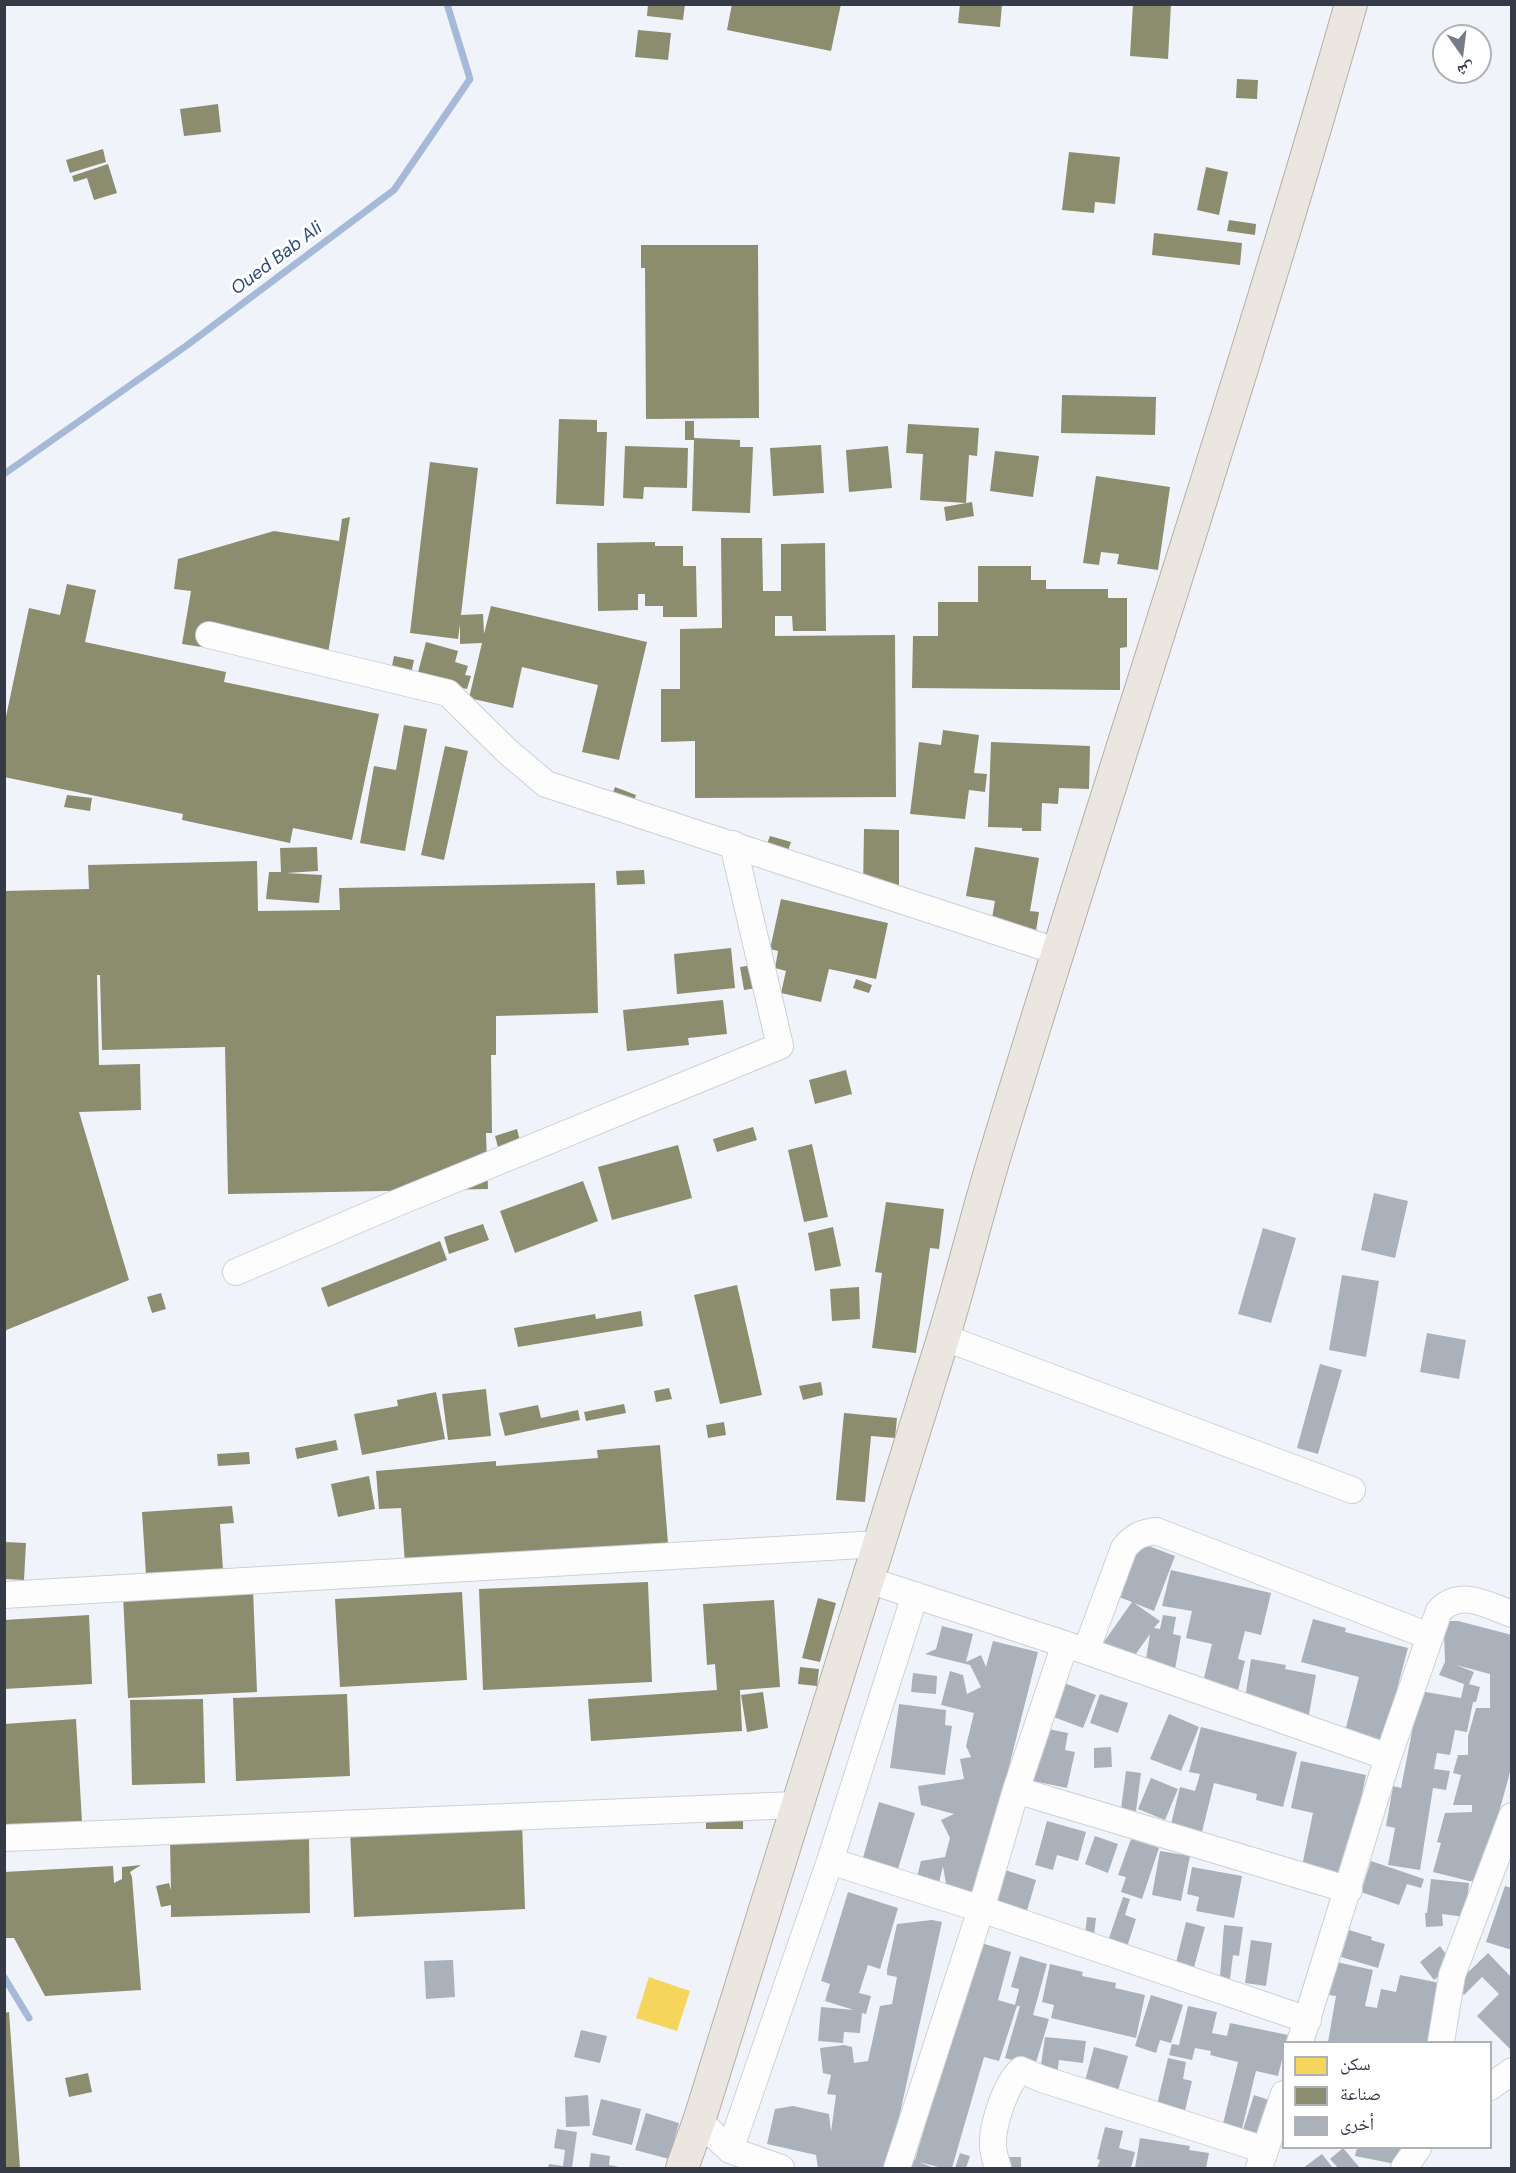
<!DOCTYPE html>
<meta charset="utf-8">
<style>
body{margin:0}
#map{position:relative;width:1516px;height:2173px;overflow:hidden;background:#f0f4fa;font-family:"DM Sans","Noto Naskh Arabic",sans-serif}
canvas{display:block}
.frame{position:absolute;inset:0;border:6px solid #343b46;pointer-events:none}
.legend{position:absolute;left:1282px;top:2041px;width:210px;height:108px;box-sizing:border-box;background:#fff;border:2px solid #aeb1b5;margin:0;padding:8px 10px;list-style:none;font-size:18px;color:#343b46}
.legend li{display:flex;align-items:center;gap:12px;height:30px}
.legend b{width:30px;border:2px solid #aeb1b5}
.north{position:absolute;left:1432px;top:24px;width:60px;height:60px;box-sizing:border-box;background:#fff;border:2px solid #aeb1b5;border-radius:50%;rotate:166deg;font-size:16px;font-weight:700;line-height:24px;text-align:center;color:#343b46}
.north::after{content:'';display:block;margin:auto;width:21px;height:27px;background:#767c85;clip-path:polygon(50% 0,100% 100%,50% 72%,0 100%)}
</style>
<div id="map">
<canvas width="1516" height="2173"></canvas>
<div class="frame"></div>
<ul class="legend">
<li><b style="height:16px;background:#f6d55c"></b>سكن</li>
<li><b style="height:16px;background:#8c8c6e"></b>صناعة</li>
<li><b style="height:16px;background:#aab1bb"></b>أخرى</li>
</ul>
<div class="north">ش</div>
</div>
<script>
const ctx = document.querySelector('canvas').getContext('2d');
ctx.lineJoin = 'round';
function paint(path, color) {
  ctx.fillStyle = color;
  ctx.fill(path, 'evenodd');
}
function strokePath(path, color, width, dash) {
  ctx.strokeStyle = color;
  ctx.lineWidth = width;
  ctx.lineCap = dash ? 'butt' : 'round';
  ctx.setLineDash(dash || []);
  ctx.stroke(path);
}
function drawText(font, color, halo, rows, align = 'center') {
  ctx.font = font + ' "DM Sans",sans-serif';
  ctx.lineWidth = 6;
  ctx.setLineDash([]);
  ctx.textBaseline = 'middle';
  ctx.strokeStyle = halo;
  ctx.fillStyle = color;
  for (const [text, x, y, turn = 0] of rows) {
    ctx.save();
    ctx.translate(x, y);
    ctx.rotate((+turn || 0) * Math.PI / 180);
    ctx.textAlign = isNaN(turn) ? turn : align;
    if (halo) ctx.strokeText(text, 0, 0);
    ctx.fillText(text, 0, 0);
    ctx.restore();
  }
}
const homes = new Path2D(`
 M 649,1977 L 690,1991 L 677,2031 L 636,2018 Z`);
const industry = new Path2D(`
 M 648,4 L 685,4 L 683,20 L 647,16 Z
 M 732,4 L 841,4 L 831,51 L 727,30 Z
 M 960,4 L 1002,4 L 1000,27 L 958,23 Z
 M 1133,4 L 1171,4 L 1168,59 L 1130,56 Z
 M 638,30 L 671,33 L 668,60 L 635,57 Z
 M 1237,79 L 1258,80 L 1257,99 L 1236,98 Z
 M 218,104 L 221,132 L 184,136 L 180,109 Z
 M 103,149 L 106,162 L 70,173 L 66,160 Z
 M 1069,152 L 1120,157 L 1115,204 L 1095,202 L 1094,213 L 1062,210 Z
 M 108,164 L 117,193 L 94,200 L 87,178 L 74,182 L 72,176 Z
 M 1206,167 L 1228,172 L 1219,215 L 1197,210 Z
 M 1229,220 L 1256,224 L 1255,235 L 1227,231 Z
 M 1154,233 L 1242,243 L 1240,265 L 1152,255 Z
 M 641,245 L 758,245 L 759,418 L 646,419 L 645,268 L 641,268 Z
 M 1062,395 L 1156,397 L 1155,435 L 1061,433 Z
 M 559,419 L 597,420 L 597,432 L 607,432 L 604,506 L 556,504 Z
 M 685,421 L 694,421 L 694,438 L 740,440 L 740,447 L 753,447 L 750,513 L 692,511 L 694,440 L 685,440 Z
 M 908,424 L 979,428 L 977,456 L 969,455 L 966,503 L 920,500 L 923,454 L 906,453 Z
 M 821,445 L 824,493 L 773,496 L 770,448 Z
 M 625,446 L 688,448 L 687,488 L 644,487 L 643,499 L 623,498 Z
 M 888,446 L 892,488 L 849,492 L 846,450 Z
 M 995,451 L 1039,456 L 1033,497 L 990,491 Z
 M 430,462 L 478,468 L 461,615 L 483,614 L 484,634 L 491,606 L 647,642 L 619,760 L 582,752 L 598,685 L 522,667 L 513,708 L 469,698 L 482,643 L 460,644 L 460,624 L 458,639 L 410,633 Z
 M 1096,476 L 1170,487 L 1158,570 L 1117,564 L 1119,554 L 1101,552 L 1099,565 L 1083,563 Z
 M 972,502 L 974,516 L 946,521 L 944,507 Z
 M 350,517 L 326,666 L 182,644 L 191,591 L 174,589 L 178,559 L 274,531 L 339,541 L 342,519 Z
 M 721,538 L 762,538 L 763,591 L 781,591 L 781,544 L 825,543 L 826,631 L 793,631 L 792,616 L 775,616 L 775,636 L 895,635 L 896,797 L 695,798 L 695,741 L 661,742 L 661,689 L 680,689 L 680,629 L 722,628 Z
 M 655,542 L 655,546 L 683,546 L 683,566 L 696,566 L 697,617 L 663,617 L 663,606 L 645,606 L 645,594 L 638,594 L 638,610 L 598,611 L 597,543 Z
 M 978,566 L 1031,566 L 1031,580 L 1046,580 L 1046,589 L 1108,589 L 1108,598 L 1127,598 L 1127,647 L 1120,648 L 1120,690 L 912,688 L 913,636 L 938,636 L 938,602 L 978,602 Z
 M 67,584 L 96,590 L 85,642 L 226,672 L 224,682 L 379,714 L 352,840 L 293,828 L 290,843 L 182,820 L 183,814 L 4,777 L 4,726 L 29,608 L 60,615 Z
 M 426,642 L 458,651 L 455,662 L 468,666 L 465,675 L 471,676 L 467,689 L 454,686 L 412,695 Z
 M 394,656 L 414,660 L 409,684 L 389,681 Z
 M 404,725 L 427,729 L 405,851 L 360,843 L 374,766 L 396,770 Z
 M 943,730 L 979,735 L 974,773 L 987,774 L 985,792 L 969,790 L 965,819 L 910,814 L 919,742 L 941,745 Z
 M 991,742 L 1090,746 L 1089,789 L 1059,788 L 1058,804 L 1042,803 L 1041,831 L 1022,831 L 1022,828 L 988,827 Z
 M 445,746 L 468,751 L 444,860 L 421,855 Z
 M 615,787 L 636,795 L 630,814 L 608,806 Z
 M 67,795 L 92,798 L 90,811 L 64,807 Z
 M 864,829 L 899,830 L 899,890 L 863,890 Z
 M 770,836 L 791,842 L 785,859 L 764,852 Z
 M 317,847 L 318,871 L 286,873 L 322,875 L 319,903 L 266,899 L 269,872 L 281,872 L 280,848 Z
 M 975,847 L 1039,858 L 1030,911 L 1039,912 L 1036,931 L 991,924 L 995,901 L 966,896 Z
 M 257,861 L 258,911 L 340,910 L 339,888 L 595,883 L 598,1013 L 496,1016 L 496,1055 L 491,1055 L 492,1133 L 486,1133 L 488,1189 L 228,1194 L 225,1047 L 102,1050 L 100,975 L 97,975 L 99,1065 L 140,1064 L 141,1110 L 79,1112 L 129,1280 L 4,1331 L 4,891 L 89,889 L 88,865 Z
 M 644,870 L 645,884 L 617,885 L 616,871 Z
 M 781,899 L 888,923 L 876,979 L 829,969 L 821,1002 L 781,993 L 786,971 L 775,968 L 778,951 L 770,949 Z
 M 731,948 L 735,988 L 677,994 L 674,954 Z
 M 753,965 L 757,988 L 744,990 L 740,967 Z
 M 856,979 L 872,985 L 869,993 L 853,988 Z
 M 723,1000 L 727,1034 L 688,1038 L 689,1045 L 627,1051 L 623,1010 Z
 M 846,1070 L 852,1094 L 815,1104 L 809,1080 Z
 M 753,1127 L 757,1140 L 717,1152 L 713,1139 Z
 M 517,1129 L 522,1149 L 500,1155 L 495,1136 Z
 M 812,1144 L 828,1217 L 804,1222 L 788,1150 Z
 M 678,1145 L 692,1198 L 612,1220 L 598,1167 Z
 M 583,1181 L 598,1221 L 515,1253 L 500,1211 Z
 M 886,1202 L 944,1209 L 939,1249 L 930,1248 L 916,1353 L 872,1348 L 882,1273 L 875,1272 Z
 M 483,1224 L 489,1240 L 449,1254 L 444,1237 Z
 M 833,1227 L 841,1266 L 815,1271 L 808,1233 Z
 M 440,1241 L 447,1260 L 328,1307 L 321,1288 Z
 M 737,1285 L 762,1395 L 720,1404 L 694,1295 Z
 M 859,1287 L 860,1319 L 832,1321 L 830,1289 Z
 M 161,1293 L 166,1309 L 152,1313 L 147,1297 Z
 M 641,1311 L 643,1326 L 518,1347 L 514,1328 L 595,1314 L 596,1319 Z
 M 821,1382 L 823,1395 L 803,1400 L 799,1386 Z
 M 669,1388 L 672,1399 L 656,1402 L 654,1391 Z
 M 486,1389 L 491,1436 L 448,1440 L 442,1394 Z
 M 436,1392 L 445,1439 L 362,1455 L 354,1414 L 398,1406 L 397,1400 Z
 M 624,1404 L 626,1413 L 586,1421 L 584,1412 Z
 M 538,1405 L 541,1418 L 578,1410 L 580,1420 L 505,1436 L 499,1413 Z
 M 844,1413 L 897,1418 L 895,1438 L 871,1436 L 865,1502 L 836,1500 Z
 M 724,1422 L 726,1435 L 708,1438 L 706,1425 Z
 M 336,1440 L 338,1450 L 297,1459 L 295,1448 Z
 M 660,1445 L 668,1543 L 405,1564 L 401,1508 L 379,1509 L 376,1471 L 496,1461 L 496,1466 L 598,1458 L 597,1450 Z
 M 249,1452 L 250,1464 L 218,1466 L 217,1454 Z
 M 369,1476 L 375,1509 L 338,1517 L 331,1484 Z
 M 232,1506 L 234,1523 L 220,1524 L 223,1570 L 146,1575 L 142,1512 Z
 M 4,1542 L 26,1543 L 24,1580 L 4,1579 Z
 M 648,1582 L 652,1682 L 483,1690 L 479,1589 Z
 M 253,1589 L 257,1692 L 128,1698 L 123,1595 Z
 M 462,1592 L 467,1680 L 340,1687 L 335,1599 Z
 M 818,1598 L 836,1603 L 820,1662 L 802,1658 Z
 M 774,1600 L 780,1687 L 740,1690 L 742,1731 L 591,1741 L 588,1699 L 717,1690 L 715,1664 L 707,1665 L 703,1604 Z
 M 89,1615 L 92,1684 L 4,1689 L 4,1620 Z
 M 800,1667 L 819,1669 L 817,1686 L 798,1684 Z
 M 763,1692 L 768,1728 L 747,1732 L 741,1695 Z
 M 347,1694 L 350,1776 L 236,1781 L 233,1698 Z
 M 203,1699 L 205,1783 L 132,1785 L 130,1700 Z
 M 76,1719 L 82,1822 L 4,1828 L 4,1724 Z
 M 706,1805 L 743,1806 L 743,1829 L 706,1829 Z
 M 522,1822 L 525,1909 L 354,1917 L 350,1830 Z
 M 309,1837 L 310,1913 L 171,1917 L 171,1905 L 161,1907 L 156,1886 L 169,1883 L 171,1890 L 170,1840 Z
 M 141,1865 L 130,1872 L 132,1877 L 141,1990 L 45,1996 L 14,1938 L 4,1938 L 4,1872 L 113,1866 L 114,1883 L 122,1879 L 122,1867 Z
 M 9,2012 L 20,2168 L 4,2168 L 4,2013 Z
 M 88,2073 L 92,2092 L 69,2097 L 65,2078 Z`);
const stream = new Path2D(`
 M 4,474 L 186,346 L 394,190 L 470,79 L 447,4
 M 4,1977 L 29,2018`);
const building = new Path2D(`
 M 1374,1193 L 1408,1201 L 1395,1258 L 1361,1250 Z
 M 1263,1228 L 1296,1238 L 1271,1323 L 1238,1314 Z
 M 1342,1275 L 1379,1281 L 1366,1357 L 1329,1350 Z
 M 1427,1333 L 1466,1340 L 1459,1379 L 1420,1372 Z
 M 1320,1364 L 1342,1370 L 1318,1454 L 1297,1448 Z
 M 1141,1543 L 1175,1556 L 1154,1611 L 1134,1603 L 1160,1621 L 1154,1628 L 1160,1629 L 1163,1615 L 1176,1617 L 1173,1634 L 1181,1636 L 1175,1669 L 1145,1665 L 1150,1634 L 1128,1665 L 1101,1646 L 1132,1602 L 1119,1597 Z
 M 1171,1570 L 1271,1593 L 1261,1635 L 1245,1631 L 1238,1659 L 1245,1661 L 1236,1699 L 1201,1691 L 1212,1644 L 1186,1638 L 1192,1611 L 1162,1606 Z
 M 1313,1619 L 1346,1628 L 1345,1632 L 1408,1648 L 1381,1749 L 1343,1739 L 1359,1677 L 1301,1662 Z
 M 1447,1621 L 1458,1621 L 1512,1635 L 1512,1765 L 1480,1881 L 1469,1881 L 1433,1872 L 1441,1843 L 1437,1842 L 1445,1813 L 1472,1812 L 1472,1805 L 1453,1805 L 1461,1775 L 1453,1773 L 1458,1755 L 1468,1755 L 1468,1736 L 1476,1708 L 1490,1708 L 1490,1674 L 1456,1665 L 1474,1672 L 1469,1684 L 1480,1687 L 1476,1702 L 1473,1702 L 1467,1732 L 1455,1730 L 1450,1755 L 1437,1753 L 1434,1769 L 1450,1771 L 1446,1790 L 1433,1788 L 1420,1870 L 1388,1865 L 1395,1828 L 1386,1826 L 1393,1786 L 1401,1788 L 1420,1691 L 1461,1698 L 1464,1684 L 1439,1675 L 1445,1662 L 1444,1631 Z
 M 942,1626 L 973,1634 L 966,1662 L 981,1655 L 986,1667 L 993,1641 L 1038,1652 L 976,1897 L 947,1890 L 943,1866 L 938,1887 L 916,1881 L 921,1861 L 945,1857 L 950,1838 L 941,1820 L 954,1814 L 921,1805 L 918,1786 L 964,1779 L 960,1759 L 971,1757 L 966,1746 L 974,1713 L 941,1705 L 950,1671 L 963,1675 L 967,1694 L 981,1687 L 970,1665 L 925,1654 L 936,1649 Z
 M 1251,1659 L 1286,1665 L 1285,1669 L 1316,1675 L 1308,1720 L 1244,1705 Z
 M 913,1673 L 937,1676 L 936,1694 L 911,1692 Z
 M 1064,1683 L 1096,1695 L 1083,1728 L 1051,1716 Z
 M 1100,1694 L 1128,1703 L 1118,1733 L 1090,1723 Z
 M 899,1704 L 946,1710 L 945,1725 L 952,1726 L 945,1775 L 890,1768 Z
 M 1169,1714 L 1199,1727 L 1181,1771 L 1150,1759 Z
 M 1201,1727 L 1297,1752 L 1283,1807 L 1256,1800 L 1257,1794 L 1214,1783 L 1202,1832 L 1171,1824 L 1180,1787 L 1195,1791 L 1200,1774 L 1189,1772 Z
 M 1043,1728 L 1068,1733 L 1065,1750 L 1075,1752 L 1067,1788 L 1033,1781 Z
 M 1111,1747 L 1112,1767 L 1094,1768 L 1094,1748 Z
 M 1301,1761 L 1366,1775 L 1344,1880 L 1301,1871 L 1313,1813 L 1291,1808 Z
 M 1126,1771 L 1141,1773 L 1136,1811 L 1121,1809 Z
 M 1151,1778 L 1178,1789 L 1165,1820 L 1138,1809 Z
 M 879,1802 L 915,1813 L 895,1879 L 860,1868 Z
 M 1047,1821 L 1086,1832 L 1078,1861 L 1057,1855 L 1053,1870 L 1035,1865 Z
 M 1095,1836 L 1118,1844 L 1108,1873 L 1085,1864 Z
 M 1131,1839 L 1159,1848 L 1142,1899 L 1121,1892 L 1126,1877 L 1118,1875 Z
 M 1160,1851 L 1190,1856 L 1181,1901 L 1152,1895 Z
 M 1371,1861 L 1424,1879 L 1421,1888 L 1407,1884 L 1399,1905 L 1361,1892 Z
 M 1192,1867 L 1242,1876 L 1234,1918 L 1196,1911 L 1199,1897 L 1187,1894 Z
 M 1002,1869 L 1036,1880 L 1026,1914 L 992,1904 Z
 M 1431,1879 L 1469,1883 L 1465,1917 L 1442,1914 L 1443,1926 L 1426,1927 L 1425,1913 L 1427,1913 Z
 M 1505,1886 L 1512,1888 L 1512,1950 L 1486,1942 Z
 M 848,1892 L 898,1908 L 880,1969 L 868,1965 L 859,1993 L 871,1996 L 866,2014 L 862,2013 L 860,2033 L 844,2032 L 843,2043 L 818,2041 L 821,2007 L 854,2010 L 825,2001 L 830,1984 L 821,1981 Z
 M 1123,1897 L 1130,1899 L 1125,1915 L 1136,1919 L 1127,1947 L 1108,1941 Z
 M 1087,1917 L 1096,1918 L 1094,1935 L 1085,1934 Z
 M 932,1920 L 942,1922 L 888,2168 L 818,2168 L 816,2155 L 767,2144 L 775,2109 L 793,2106 L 829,2114 L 831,2132 L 836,2095 L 827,2094 L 831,2075 L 823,2073 L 820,2048 L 844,2045 L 852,2047 L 854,2063 L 868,2061 L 880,2006 L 892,2004 L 897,1977 L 887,1975 L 887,1970 L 897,1924 Z
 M 1186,1922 L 1205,1927 L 1193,1971 L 1175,1967 Z
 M 1224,1925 L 1243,1927 L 1239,1956 L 1233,1955 L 1230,1979 L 1220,1977 Z
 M 1349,1930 L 1372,1937 L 1371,1940 L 1385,1944 L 1378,1968 L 1341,1957 Z
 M 1251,1940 L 1272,1943 L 1266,1986 L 1245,1983 Z
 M 978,1942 L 1011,1952 L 998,2000 L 1015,2005 L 1019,1989 L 1011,1987 L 1020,1956 L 1047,1964 L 1033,2015 L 1049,2019 L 1035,2066 L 1005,2058 L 1020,2006 L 1017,2006 L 999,2061 L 984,2057 L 952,2168 L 942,2168 L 919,2162 L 934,2168 L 907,2168 L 911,2159 L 915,2160 Z
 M 1440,1946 L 1453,1964 L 1434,1980 L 1420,1962 Z
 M 1488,1953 L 1512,1978 L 1512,2051 L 1477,2016 L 1499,1994 L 1482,1977 L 1464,1995 L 1454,1986 Z
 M 453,1960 L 455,1997 L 426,1999 L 424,1961 Z
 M 1336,1962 L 1373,1970 L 1365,2006 L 1377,2008 L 1381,1989 L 1396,1992 L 1400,1975 L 1440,1983 L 1427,2042 L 1328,2042 L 1336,1996 L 1329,1995 Z
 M 1050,1964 L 1083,1972 L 1082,1976 L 1116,1983 L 1115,1988 L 1145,1995 L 1136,2038 L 1051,2018 L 1054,2005 L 1042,2002 Z
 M 1151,1995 L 1183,2005 L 1171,2043 L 1160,2040 L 1156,2053 L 1135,2046 Z
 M 1188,2006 L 1217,2012 L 1212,2033 L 1227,2036 L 1230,2023 L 1288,2035 L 1286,2042 L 1284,2042 L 1284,2052 L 1278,2076 L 1256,2071 L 1240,2137 L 1221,2132 L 1238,2062 L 1210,2055 L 1211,2051 L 1195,2048 L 1192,2060 L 1169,2055 L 1172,2044 L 1179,2045 Z
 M 581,2030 L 607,2036 L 600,2063 L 574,2057 Z
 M 1045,2037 L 1086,2041 L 1083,2063 L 1059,2060 L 1057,2074 L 1040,2072 Z
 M 1094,2047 L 1128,2056 L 1117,2094 L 1084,2085 Z
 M 1168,2058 L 1186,2062 L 1183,2079 L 1192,2081 L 1184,2115 L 1156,2109 Z
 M 588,2095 L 590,2126 L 566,2127 L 565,2097 Z
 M 1254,2095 L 1269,2100 L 1255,2140 L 1241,2136 Z
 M 601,2099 L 641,2109 L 632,2145 L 592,2135 Z
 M 646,2113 L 679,2123 L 669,2159 L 635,2150 Z
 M 1105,2127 L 1123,2131 L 1119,2148 L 1135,2152 L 1131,2168 L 1097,2168 L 1100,2160 L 1097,2159 Z
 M 557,2129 L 577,2132 L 572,2168 L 548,2168 L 549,2164 L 563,2166 L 565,2150 L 554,2148 Z
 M 1140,2138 L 1190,2146 L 1189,2150 L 1209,2153 L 1206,2168 L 1135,2168 Z
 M 1343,2148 L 1360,2168 L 1338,2168 L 1330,2159 Z
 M 1357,2148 L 1404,2148 L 1400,2165 L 1355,2156 Z
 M 591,2153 L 610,2156 L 609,2165 L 624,2168 L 589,2168 Z
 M 960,2153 L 970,2156 L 966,2168 L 955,2168 Z
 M 1322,2154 L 1333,2168 L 1303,2168 Z
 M 1006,2157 L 1021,2157 L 1021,2168 L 1006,2168 Z`);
const minor = new Path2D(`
 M 209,635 L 448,693 L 508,752 L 546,784 L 1059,952
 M 236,1272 L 392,1205 L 780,1046 L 733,844
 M 943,1337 L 1352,1490
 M 868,1580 L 1086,1651 L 1388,1757
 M 4,1595 L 879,1544
 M 1086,1651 L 1124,1548 C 1134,1536 1141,1533 1156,1531 L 1429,1636
 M 1016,1790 L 1349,1890
 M 4,1838 L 795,1805
 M 830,1861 L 981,1909 L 1308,2020
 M 1300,2042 L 1388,1757 L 1439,1611 C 1460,1588 1487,1605 1512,1614
 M 1441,2042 L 1452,1975 L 1512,1816
 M 1490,2087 L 1512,2071
 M 699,2121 L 730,2150 L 781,2168
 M 730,2150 L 830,1861 L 915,1595
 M 897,2168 L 981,1909 L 1016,1790 L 1065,1644
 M 998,2168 C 996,2161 993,2153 993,2145 C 992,2125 1006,2083 1021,2070 L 1042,2079 L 1265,2150
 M 1259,2168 L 1284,2094
 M 1404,2168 L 1418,2148`);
const major = new Path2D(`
 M 682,2168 L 699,2121 C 778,1862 861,1604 941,1345 C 962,1278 978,1209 999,1142 C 1115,762 1242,386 1351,4`);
const waterNames = [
 ["Oued Bab Ali",277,259,-37]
];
paint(homes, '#f6d55c');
paint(industry, '#8c8c6e');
strokePath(stream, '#a7b9d8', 7);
paint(building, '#aab1bb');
strokePath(minor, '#cbd0d9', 28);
strokePath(major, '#b6ada5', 34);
strokePath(minor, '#fdfdfe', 26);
strokePath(major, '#ece6e1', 32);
drawText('italic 18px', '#2a487d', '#fff', waterNames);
</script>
